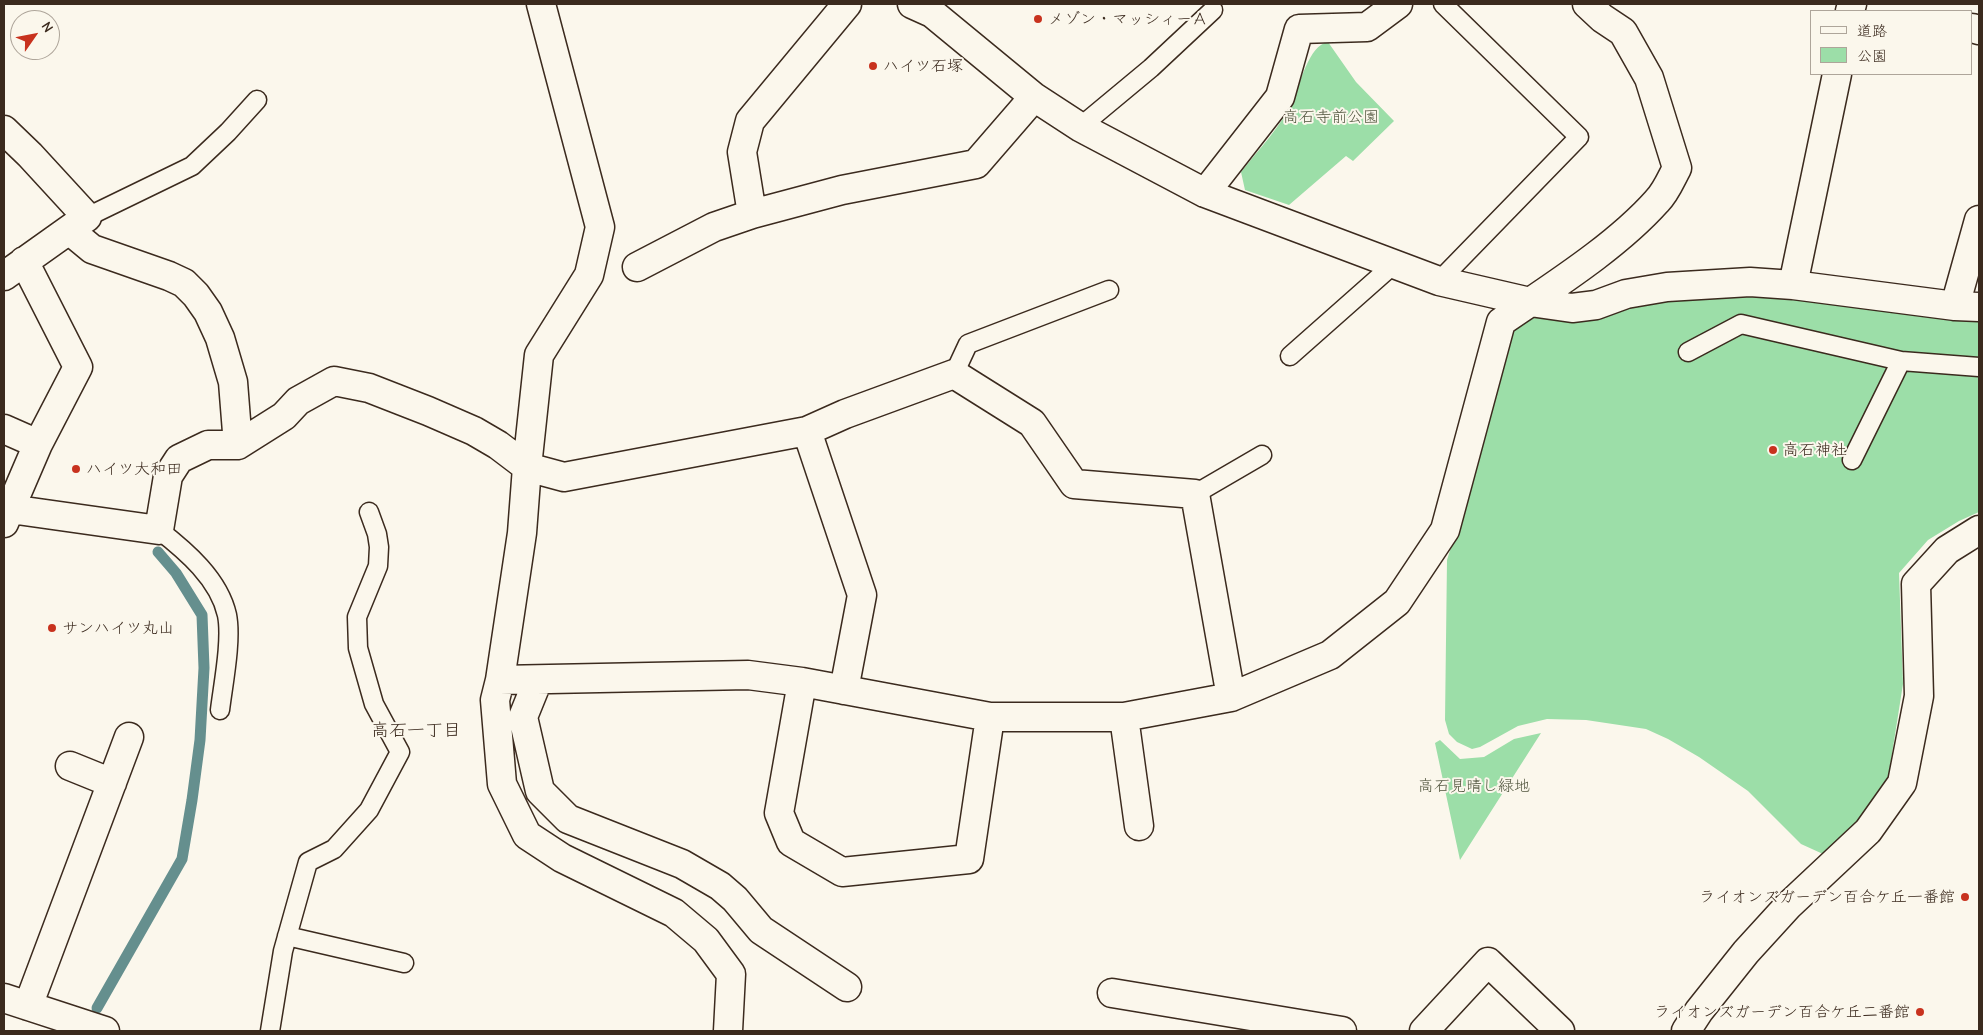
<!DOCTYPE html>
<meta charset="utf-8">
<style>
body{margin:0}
#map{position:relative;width:1983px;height:1035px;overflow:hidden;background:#fbf7ec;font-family:"Comic Neue","Klee One",sans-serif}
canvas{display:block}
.frame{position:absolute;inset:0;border:5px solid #3b2a1e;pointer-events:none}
.legend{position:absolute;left:1810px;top:10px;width:162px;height:65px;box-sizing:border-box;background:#fbf7ec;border:1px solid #aea59a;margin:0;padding:6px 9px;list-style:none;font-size:15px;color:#3b2a1e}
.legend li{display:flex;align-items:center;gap:10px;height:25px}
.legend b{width:25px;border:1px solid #aea59a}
.north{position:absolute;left:10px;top:10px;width:50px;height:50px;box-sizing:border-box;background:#fbf7ec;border:1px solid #aea59a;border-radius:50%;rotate:57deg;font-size:14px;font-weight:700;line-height:20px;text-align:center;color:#3b2a1e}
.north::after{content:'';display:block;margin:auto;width:18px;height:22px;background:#c8321e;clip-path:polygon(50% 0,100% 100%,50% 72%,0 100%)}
</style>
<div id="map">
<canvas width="1983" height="1035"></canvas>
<div class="frame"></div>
<ul class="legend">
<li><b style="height:6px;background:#fbf7ec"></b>道路</li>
<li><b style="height:14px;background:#9cdea8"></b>公園</li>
</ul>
<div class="north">N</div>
</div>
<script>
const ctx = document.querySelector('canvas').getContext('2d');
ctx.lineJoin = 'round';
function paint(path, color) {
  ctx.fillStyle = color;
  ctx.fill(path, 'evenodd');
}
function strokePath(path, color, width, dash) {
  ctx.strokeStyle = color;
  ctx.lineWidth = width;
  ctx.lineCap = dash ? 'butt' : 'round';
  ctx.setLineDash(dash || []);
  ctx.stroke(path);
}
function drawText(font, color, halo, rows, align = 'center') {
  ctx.font = font + ' "Comic Neue","Klee One",sans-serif';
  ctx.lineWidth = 4;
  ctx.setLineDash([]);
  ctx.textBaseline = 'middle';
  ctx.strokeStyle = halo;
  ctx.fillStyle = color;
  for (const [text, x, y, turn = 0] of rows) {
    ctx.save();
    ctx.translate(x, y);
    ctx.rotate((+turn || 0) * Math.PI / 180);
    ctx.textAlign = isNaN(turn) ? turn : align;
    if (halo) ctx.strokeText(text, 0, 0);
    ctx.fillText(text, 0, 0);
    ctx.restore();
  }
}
const green = new Path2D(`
 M 1328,42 L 1356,82 L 1394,121 L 1353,161 L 1346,156 L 1289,205 L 1245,190 L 1241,172 C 1259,149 1281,127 1293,100 C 1300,84 1309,45 1328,42 Z
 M 1783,295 L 1979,320 L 1979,512 L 1959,521 L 1928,540 L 1899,573 L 1903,684 L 1888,779 L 1861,820 L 1823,854 L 1801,844 L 1748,791 L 1699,757 L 1668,739 L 1646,729 L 1586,720 L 1547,719 L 1518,726 L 1480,747 L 1472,749 L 1457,742 L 1449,734 L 1445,720 L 1447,560 L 1479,458 L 1514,325 L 1547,313 L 1648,296 Z
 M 1541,733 L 1460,860 L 1435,743 L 1440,740 L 1460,759 L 1484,757 L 1514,739 Z`);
const stream = new Path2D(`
 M 97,1008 L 182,859 L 192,800 L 200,740 L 204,668 L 202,615 L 176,573 L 158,552`);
const service = new Path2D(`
 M 1080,127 L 1151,68 L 1213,10
 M 87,217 L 192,166 L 228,132 L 257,100
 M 1439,281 L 1579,137 L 1443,4
 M 1688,352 L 1741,324 L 1901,361
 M 1290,356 L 1394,264
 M 954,374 L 968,344 L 1109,290
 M 1852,460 L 1901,361 L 1979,367
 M 1195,494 L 1262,455
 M 159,530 C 186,551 219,579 227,615 C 232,640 223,685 220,710
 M 287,936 L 404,963
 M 270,1031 L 283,951 L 308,862 L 334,849 L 369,810 L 400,752 L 374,704 L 358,648 L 357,617 L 378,566 L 379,547 L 377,534 L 369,512`);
const minor = new Path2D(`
 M 541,4 L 600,227 L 589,275 L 539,355 L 527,467 L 522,533 L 500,680 L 495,700 L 502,784 L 527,835 L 562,858 L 674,913 L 706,940 L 731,974 L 728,1031
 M 912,4 L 932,13 L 1034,97 L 1080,127 L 1205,193 L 1439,281 L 1530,302 L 1572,308 L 1596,305 L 1626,294 L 1667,287 L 1750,282 L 1793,285 L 1955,306 L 1979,307
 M 1850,11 L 1852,4
 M 1972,28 L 1979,30
 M 4,130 L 30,155 L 87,217 L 4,276
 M 1205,193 L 1280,97 L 1299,29 L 1367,27 L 1398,4
 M 752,214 L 742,152 L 750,121 L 847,4
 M 69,230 L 92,249 L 169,276 L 184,283 L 196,295 L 208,312 L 220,338 L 233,382 L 238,445
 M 637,267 L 714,227 L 752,214 L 842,190 L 976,164 L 1034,97
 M 1793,285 L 1837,74
 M 1955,306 L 1979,220
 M 4,429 L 38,444
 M 807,431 L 862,595 L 844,690
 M 10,509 L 159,530 L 168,476 L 179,459 L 208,445 L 238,445 L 284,416 L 298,401 L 334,381 L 369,388 L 428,411 L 474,431 L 498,445 L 527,467 L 564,477 L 807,431 L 845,414 L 954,374 L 1032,423 L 1074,484 L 1195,494 L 1231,697
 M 4,523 L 38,444 L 78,367 L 24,261
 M 500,680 L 748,675 L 802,682 L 990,717 L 1124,717 L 1231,697 L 1330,655 L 1397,602 L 1445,530 L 1501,322 C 1552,287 1616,247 1657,201 C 1666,192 1671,179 1677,168 L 1649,78 L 1623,32 L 1602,18 L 1587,4
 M 538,680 L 523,717 L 540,791 L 568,819 L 682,864 L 720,886 L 735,899 L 761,930 L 847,987
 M 802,682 L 779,813 L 791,842 L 842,872 L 969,859 L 990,717
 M 1124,717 L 1139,826
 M 70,766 L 112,783
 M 1112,993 L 1342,1031
 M 4,998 L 105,1031
 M 28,1006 L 129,737
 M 1424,1031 L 1488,962 L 1560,1031
 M 1686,1031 L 1699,1011 L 1746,952 L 1788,906 L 1868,831 L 1902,783 L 1919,696 L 1916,584 L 1947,550 L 1979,530`);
const markers = [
 [1038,19,5,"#c8321e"],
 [873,66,5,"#c8321e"],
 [1773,450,5,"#c8321e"],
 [76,469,5,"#c8321e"],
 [52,628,5,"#c8321e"],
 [1965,897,5,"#c8321e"],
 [1920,1012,5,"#c8321e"]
];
const poiNames = [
 ["メゾン・マッシィーＡ",1048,19],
 ["ハイツ石塚",883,66],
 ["高石神社",1783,450],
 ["ハイツ大和田",86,469],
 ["サンハイツ丸山",62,628],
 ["ライオンズガーデン百合ケ丘一番館",1955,897,"right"],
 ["ライオンズガーデン百合ケ丘二番館",1910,1012,"right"]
];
const parkNames = [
 ["高石寺前公園",1331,117],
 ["高石見晴し緑地",1474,786]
];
const neighbourhoodNames = [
 ["高石一丁目",416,731]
];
paint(green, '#9cdea8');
strokePath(stream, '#658f8e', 11);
strokePath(service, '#3b2a1e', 21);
strokePath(minor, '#3b2a1e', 31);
strokePath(service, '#fbf7ec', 18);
strokePath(minor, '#fbf7ec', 28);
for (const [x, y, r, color] of markers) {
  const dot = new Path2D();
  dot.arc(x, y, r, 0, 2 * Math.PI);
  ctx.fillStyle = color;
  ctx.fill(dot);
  strokePath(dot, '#fbf7ec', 2);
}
drawText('16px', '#3b2a1e', '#fbf7ec', poiNames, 'left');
drawText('16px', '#535740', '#fbf7ec', parkNames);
drawText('18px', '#3b2a1e', '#fbf7ec', neighbourhoodNames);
</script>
